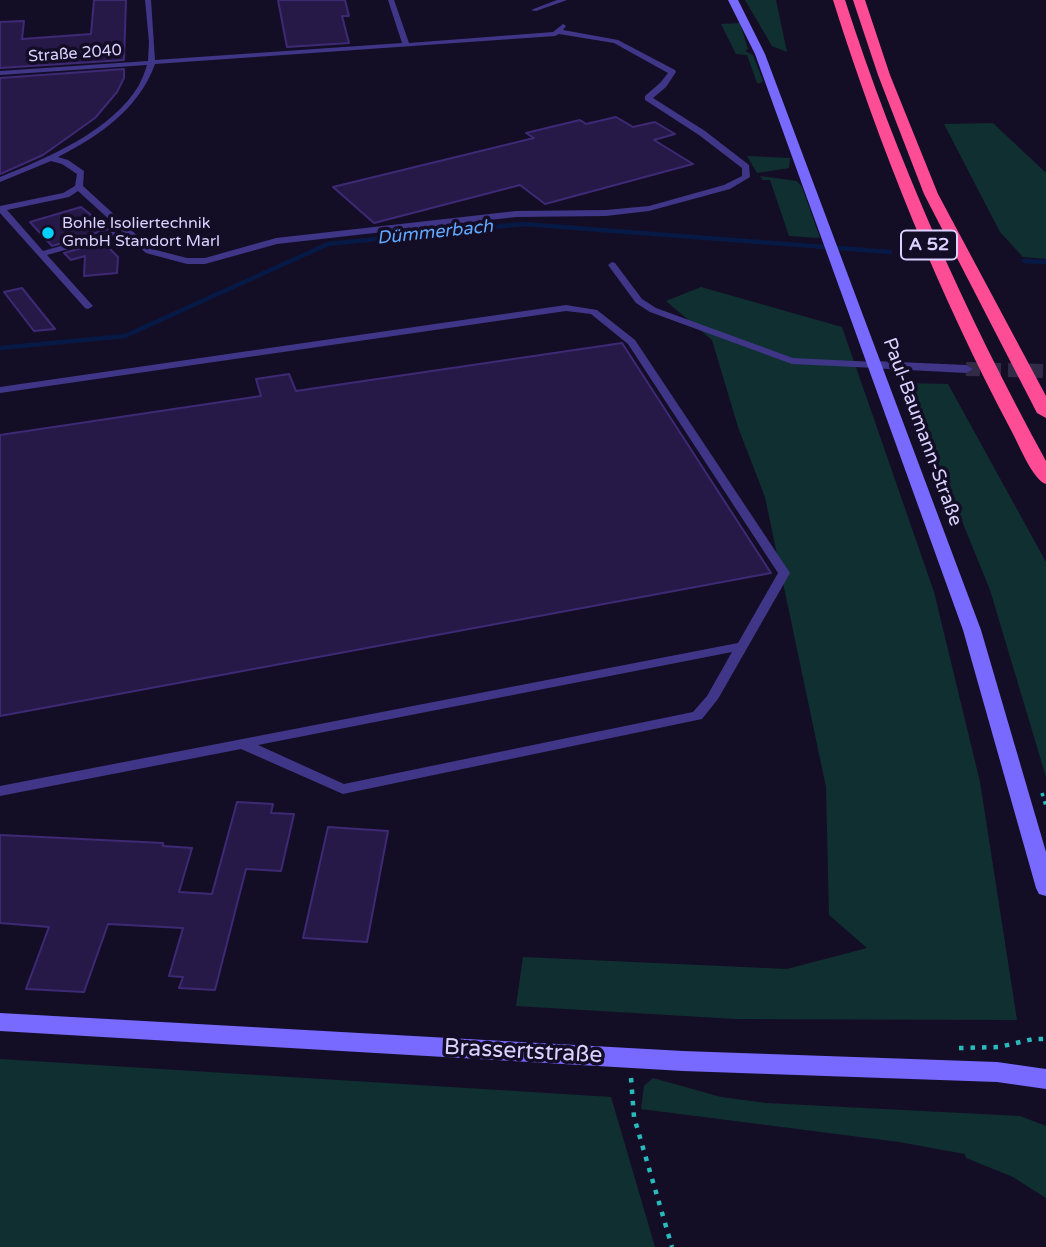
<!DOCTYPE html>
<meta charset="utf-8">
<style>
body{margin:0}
canvas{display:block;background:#140d26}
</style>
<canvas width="1046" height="1247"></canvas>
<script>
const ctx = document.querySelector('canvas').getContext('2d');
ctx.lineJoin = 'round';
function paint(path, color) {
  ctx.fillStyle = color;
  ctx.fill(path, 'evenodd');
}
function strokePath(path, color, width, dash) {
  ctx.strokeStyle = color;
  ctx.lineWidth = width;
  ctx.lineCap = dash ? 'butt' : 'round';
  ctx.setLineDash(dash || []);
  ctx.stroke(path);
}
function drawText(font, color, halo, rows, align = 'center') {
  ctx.font = font + ' "Varela Round",sans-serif';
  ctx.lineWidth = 7;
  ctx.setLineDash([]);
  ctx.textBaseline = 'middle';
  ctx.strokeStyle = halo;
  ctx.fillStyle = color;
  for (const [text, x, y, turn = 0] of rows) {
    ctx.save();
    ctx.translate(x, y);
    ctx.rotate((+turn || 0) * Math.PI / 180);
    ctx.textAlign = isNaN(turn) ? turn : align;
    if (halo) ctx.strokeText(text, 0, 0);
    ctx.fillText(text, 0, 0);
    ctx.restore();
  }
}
const green = new Path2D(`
 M 745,0 L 776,0 L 787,52 L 772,46 Z
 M 740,23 L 748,49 L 745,51 L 753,55 L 763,81 L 760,83 L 757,83 L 747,55 L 736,54 L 721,24 Z
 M 993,123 L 1046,173 L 1046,259 L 1023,257 L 1000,232 L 944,124 Z
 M 747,156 L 790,158 L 789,168 L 757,173 Z
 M 760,176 L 797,181 L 802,187 L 820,238 L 789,236 L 770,180 L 763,180 Z
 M 701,287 L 842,327 L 934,592 L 980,782 L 1017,1020 L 735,1019 L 516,1006 L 523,957 L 787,969 L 867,948 L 829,915 L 826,787 L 765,497 L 738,427 L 712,340 L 666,301 Z
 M 906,383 L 948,384 L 1046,562 L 1046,777 L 990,590 Z
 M 0,1059 L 611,1097 L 655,1247 L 0,1247 Z
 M 653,1078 L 721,1097 L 766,1103 L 1020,1116 L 1046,1126 L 1046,1198 L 1013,1177 L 966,1158 L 965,1154 L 899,1142 L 641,1109 L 644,1086 Z`);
const stream = new Path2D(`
 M 1024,261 L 1046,262
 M 0,348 L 125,336 L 328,244 L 523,224 L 890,252`);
const building = new Path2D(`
 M 94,0 L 126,0 L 124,60 L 0,68 L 0,22 L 24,21 L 22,39 L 91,34 Z
 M 278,0 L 345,0 L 349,16 L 342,16 L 349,43 L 287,47 Z
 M 124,69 L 124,78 L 117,92 L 95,118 L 43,155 L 0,174 L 0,78 Z
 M 616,117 L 633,127 L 655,122 L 675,134 L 654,140 L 693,164 L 545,204 L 520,185 L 374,223 L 333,187 L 534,138 L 526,133 L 580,120 L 586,124 Z
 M 81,207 L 109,229 L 52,246 L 30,222 Z
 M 103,242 L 118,257 L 117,273 L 84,276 L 85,256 L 71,260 L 64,253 Z
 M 22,288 L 55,329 L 34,331 L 4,292 Z
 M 622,343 L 771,573 L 0,716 L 0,435 L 261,396 L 256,379 L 289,374 L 296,391 Z
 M 237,802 L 273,804 L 271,813 L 294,814 L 281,871 L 246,869 L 215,990 L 179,988 L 183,977 L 169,976 L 183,928 L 108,924 L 84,992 L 26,989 L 49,927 L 0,923 L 0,835 L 163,843 L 163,846 L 192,848 L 179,892 L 212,894 Z
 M 328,827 L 388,831 L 367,942 L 303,938 Z`);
const streetTunnel = new Path2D(`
 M 966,369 L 1046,371`);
const pathFar1 = new Path2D(`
 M 1042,793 L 1046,806`);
const path = new Path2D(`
 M 959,1048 L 999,1047 L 1033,1039 L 1046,1039
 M 631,1078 L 634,1117 L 672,1247`);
const lane = new Path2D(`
 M 145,0 L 151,0 L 155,60 L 402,43 L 388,0 L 394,0 L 409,43 L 553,32 L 563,24 L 566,26 L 563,30 L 618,40 L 675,70 L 676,72 L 666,87 L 653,98 L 705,131 L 749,165 L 750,177 L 730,189 L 649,211 L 606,216 L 516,217 L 277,244 L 205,264 L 187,264 L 146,253 L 78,191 L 69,197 L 7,210 L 43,251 L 109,232 L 115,232 L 115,236 L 47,255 L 93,306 L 88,309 L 85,308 L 0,213 L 0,206 L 63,193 L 75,186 L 77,174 L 62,164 L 51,161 L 0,182 L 0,177 C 47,158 112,131 139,85 C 142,79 145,72 147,65 L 0,75 L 0,71 L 148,61 L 149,42 ZM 559,34 L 614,43 L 668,73 L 660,83 L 645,96 L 645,100 L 699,135 L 742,168 L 742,176 L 724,185 L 649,206 L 606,210 L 516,211 L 276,238 L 205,258 L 187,258 L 152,249 L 83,186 L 84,171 L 68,160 L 58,157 C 99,136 139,109 155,64 L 555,36 Z
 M 557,0 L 567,0 L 536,11 L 531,10 Z
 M 612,262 L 615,263 L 642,299 L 656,308 L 793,358 L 875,362 L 880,365 L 875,368 L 792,364 L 650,312 L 636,303 L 608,265 Z
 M 566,305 L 597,310 L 635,340 L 790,573 L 718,699 L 702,719 L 343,794 L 241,749 L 0,796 L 0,786 L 738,643 L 778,573 L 628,344 L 591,314 L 566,311 L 0,393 L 0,387 ZM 732,652 L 707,696 L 693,712 L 344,784 L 258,745 Z`);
const street = new Path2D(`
 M 875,361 L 966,365 L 973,369 L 966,373 L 870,368 L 870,362 Z`);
const secondary = new Path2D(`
 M 728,0 L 738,0 L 765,54 L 981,630 L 1046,852 L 1046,896 L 1039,894 L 1036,888 L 963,630 L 755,54 Z
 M 0,1013 L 683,1051 L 997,1062 L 1046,1069 L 1046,1089 L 997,1082 L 683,1071 L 0,1031 Z`);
const highway = new Path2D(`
 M 833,0 L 845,0 C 897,161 965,313 1046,461 L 1046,484 C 1033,480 1019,445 1012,432 C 939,294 880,149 833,0 Z
 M 853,0 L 865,0 L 890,75 L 938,194 L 1046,396 L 1046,418 L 1037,413 L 924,194 L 878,75 Z`);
const markers = [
 [48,233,7,"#00d0fd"]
];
const farStreetnames = [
 ["Straße 2040",75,54,-4]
];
const farPoinames = [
 ["Bohle Isoliertechnik",62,224],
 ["GmbH Standort Marl",62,242]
];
const farWaternames = [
 ["Dümmerbach",435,233,-6]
];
const shields = [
 [929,245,56]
];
const shieldNames = [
 ["A 52",929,245]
];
const streetNames = [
 ["Paul-Baumann-Straße",922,432,70]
];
const nearStreetnames = [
 ["Brassertstraße",523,1052,3]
];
paint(green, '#102f30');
strokePath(stream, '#071945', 4.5);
paint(building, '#261948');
strokePath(building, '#3e2975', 2);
strokePath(streetTunnel, '#322b47', 14, [14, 7]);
strokePath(pathFar1, '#29babc', 3.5, [3.5, 5]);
strokePath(path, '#29babc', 4.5, [4.5, 7]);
paint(lane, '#3f3687');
paint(street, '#3f3687');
paint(secondary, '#7869ff');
paint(highway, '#ff4d95');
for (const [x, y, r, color] of markers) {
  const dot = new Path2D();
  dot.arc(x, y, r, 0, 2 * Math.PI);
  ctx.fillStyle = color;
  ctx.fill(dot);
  strokePath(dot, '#140d26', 2.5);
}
drawText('16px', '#dbd2ff', '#140d26', farStreetnames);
drawText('16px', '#dbd2ff', '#140d26', farPoinames, 'left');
drawText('italic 18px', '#60a9ff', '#140d26', farWaternames);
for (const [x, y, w] of shields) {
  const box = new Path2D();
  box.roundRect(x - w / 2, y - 14.5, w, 29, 5);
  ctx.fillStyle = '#140d26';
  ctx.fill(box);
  strokePath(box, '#dbd2ff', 2);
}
drawText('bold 18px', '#dbd2ff', null, shieldNames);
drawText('19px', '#dbd2ff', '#140d26', streetNames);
drawText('23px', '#dbd2ff', '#140d26', nearStreetnames);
</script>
